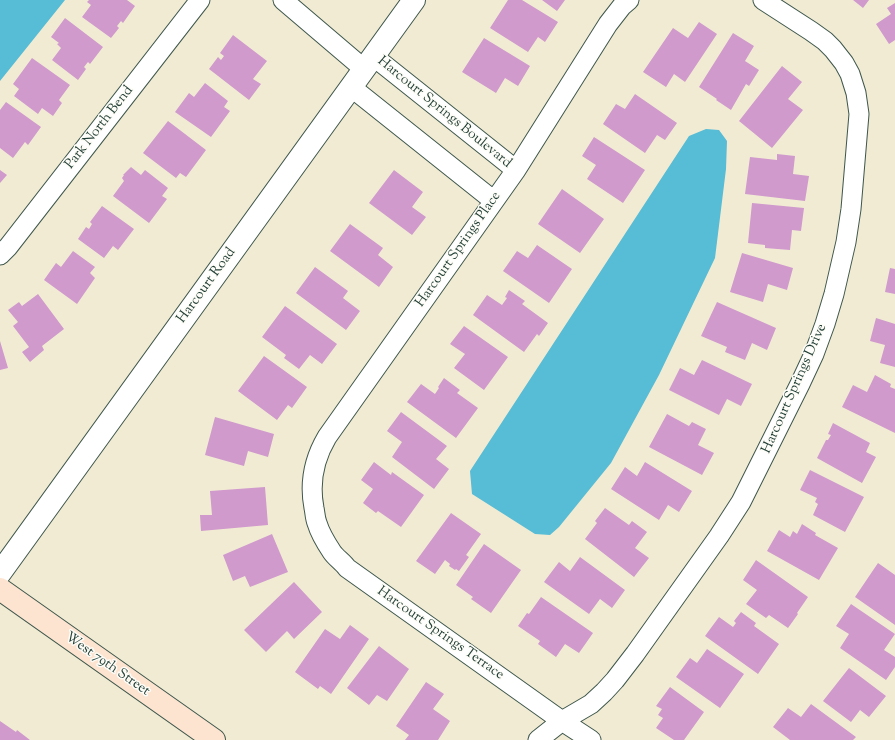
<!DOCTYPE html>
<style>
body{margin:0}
canvas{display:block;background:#f1ebd3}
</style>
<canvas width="895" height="740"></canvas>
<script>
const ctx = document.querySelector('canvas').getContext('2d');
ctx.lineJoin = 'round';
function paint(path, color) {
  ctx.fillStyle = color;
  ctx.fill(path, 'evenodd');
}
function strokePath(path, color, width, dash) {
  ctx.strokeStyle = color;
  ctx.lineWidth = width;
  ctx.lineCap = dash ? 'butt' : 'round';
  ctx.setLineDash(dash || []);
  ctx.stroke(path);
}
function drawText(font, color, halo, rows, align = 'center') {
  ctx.font = font + ' "Sorts Mill Goudy",serif';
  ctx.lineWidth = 3;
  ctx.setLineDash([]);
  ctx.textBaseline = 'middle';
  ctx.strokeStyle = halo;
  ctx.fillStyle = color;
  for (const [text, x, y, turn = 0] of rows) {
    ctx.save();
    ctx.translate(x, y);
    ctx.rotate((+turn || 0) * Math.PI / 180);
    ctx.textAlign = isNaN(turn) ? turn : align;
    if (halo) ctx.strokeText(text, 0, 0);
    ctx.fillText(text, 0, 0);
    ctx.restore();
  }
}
const water = new Path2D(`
 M 0,0 L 65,0 L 0,81 Z
 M 706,129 L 719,130 L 727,141 L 726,169 L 715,258 L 659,375 L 611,463 L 559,527 L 550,535 L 535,534 L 472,494 L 470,471 L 689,136 Z`);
const building = new Path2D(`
 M 89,0 L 127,0 L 135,6 L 123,23 L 121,21 L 117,26 L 119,28 L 111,38 L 82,17 L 91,5 L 87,2 Z
 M 508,0 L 522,0 L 558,22 L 545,42 L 538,37 L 528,52 L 490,28 Z
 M 542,0 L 565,0 L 557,11 Z
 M 853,0 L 869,0 L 863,8 Z
 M 895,3 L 895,40 L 889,44 L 876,24 L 891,14 L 887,8 Z
 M 65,18 L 103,47 L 90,64 L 88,62 L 84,67 L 86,69 L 78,80 L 52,60 L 61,48 L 57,44 L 59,43 L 51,37 Z
 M 699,22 L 717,34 L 685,82 L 674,74 L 666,87 L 643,72 L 673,28 L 688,38 Z
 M 733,33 L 754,46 L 745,61 L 759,70 L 749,86 L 746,84 L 731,110 L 716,100 L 717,99 L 699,87 Z
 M 233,35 L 267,61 L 253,79 L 261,84 L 249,100 L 209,69 L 218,57 L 221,60 L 224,56 L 220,53 Z
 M 484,38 L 530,66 L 518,86 L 505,78 L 496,93 L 462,72 Z
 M 32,58 L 70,85 L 59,100 L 62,103 L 53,116 L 42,108 L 38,114 L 14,96 L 19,89 L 13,84 Z
 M 782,66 L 802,82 L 788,99 L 803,110 L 772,148 L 739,121 Z
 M 205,83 L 228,101 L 224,107 L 230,111 L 211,137 L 175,112 L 189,93 L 194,97 Z
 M 635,94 L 677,123 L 665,140 L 657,135 L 645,153 L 603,124 L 616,104 L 625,109 Z
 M 6,102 L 41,127 L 28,145 L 25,142 L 13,158 L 0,148 L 0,110 Z
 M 168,121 L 206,150 L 186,177 L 180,173 L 176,178 L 143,153 Z
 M 594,137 L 645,170 L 623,203 L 587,179 L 596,165 L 582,156 Z
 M 777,154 L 795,156 L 793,174 L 809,176 L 805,201 L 745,194 L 750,157 L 777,160 Z
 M 131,167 L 141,175 L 145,170 L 168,188 L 162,196 L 167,199 L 149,223 L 113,196 L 124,181 L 122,178 L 124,175 L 123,175 Z
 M 0,170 L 7,175 L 0,183 Z
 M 394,170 L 423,192 L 412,207 L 426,217 L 412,235 L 369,203 Z
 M 562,189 L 604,219 L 580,253 L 538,224 Z
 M 752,203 L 804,208 L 801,231 L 792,230 L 790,250 L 765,248 L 765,245 L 748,243 Z
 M 102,206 L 134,229 L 118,250 L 113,246 L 104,258 L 78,239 L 86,227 L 89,229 L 92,224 L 90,222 Z
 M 350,224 L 383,248 L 378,255 L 393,267 L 379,287 L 330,251 Z
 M 537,245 L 572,269 L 549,303 L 503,271 L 517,251 L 528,258 Z
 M 73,251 L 95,267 L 90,273 L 95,278 L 77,304 L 44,280 L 56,263 L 61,267 Z
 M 742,253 L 793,268 L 787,290 L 768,284 L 763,302 L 730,292 Z
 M 315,267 L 348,291 L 343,298 L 360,311 L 346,330 L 296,293 Z
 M 890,268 L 895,269 L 895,294 L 885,292 Z
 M 509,290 L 525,301 L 522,304 L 548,323 L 539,336 L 537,334 L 524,352 L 473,315 L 487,295 L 502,305 L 507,298 L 505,297 Z
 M 38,294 L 64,329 L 42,346 L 44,350 L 30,362 L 22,352 L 29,347 L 13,326 L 18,322 L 8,310 L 19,302 L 22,306 Z
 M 717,302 L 776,328 L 767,350 L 752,343 L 745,360 L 725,352 L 727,347 L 701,336 Z
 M 285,306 L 337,344 L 322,364 L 310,355 L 299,369 L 284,358 L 286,355 L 262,337 Z
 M 876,318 L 895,324 L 895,367 L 880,363 L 885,345 L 870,341 Z
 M 464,326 L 508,357 L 484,390 L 454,368 L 465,354 L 450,344 Z
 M 0,341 L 8,368 L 0,370 Z
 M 264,356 L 307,387 L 292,408 L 288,405 L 277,420 L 238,391 Z
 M 702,360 L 752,384 L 741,406 L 727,399 L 719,415 L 669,390 L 680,368 L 694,375 Z
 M 875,375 L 891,384 L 890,387 L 895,389 L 895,433 L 842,407 L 853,385 L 867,392 Z
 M 444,378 L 460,390 L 457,393 L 478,408 L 456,438 L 407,402 L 421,384 L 435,394 L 439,388 L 438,387 Z
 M 401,412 L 447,446 L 436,459 L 449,469 L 434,489 L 392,457 L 402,442 L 387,431 Z
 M 667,414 L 689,426 L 692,422 L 706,429 L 698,445 L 714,453 L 702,475 L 649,447 Z
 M 215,417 L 274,434 L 268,457 L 248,451 L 244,466 L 205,455 Z
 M 833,423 L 870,443 L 866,452 L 876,457 L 862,483 L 817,458 L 826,440 L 828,440 L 831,435 L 828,434 Z
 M 374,462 L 391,475 L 392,472 L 424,495 L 401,527 L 378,511 L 376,513 L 363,503 L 373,489 L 361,480 Z
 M 645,462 L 692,491 L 679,512 L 668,505 L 659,520 L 611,489 L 625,467 L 637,476 Z
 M 810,470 L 864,497 L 845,532 L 813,515 L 818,504 L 815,502 L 817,498 L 800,490 Z
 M 265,487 L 268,525 L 201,531 L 200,515 L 212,515 L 210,491 Z
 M 605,508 L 629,525 L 632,521 L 647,532 L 635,548 L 649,558 L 634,577 L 585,539 L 597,523 L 595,521 Z
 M 451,513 L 481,534 L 466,555 L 469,557 L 459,571 L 456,569 L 455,570 L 449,566 L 450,564 L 445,560 L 435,574 L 416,561 Z
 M 802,524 L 816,533 L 815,535 L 838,548 L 819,580 L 767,551 L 779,530 L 790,537 L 793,531 L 797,534 Z
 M 272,534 L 288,572 L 250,587 L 245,576 L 233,581 L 223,555 Z
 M 484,544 L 521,570 L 491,613 L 471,599 L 473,597 L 456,585 Z
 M 580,557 L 625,590 L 612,608 L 600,599 L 589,614 L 544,582 L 559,562 L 570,571 Z
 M 756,560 L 808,597 L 797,613 L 798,614 L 788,628 L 769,615 L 766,618 L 746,604 L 757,590 L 743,580 Z
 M 878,563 L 895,575 L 895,625 L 855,597 Z
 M 294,582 L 322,612 L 294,639 L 287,631 L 266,652 L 244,630 Z
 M 541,597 L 593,633 L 579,653 L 565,644 L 556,657 L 538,644 L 540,641 L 518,626 L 527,613 L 529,614 Z
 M 851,604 L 895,634 L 884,650 L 895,657 L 895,667 L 886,680 L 840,648 L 849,634 L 836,626 Z
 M 741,612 L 756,623 L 754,626 L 779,644 L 758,674 L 705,636 L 719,617 L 733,627 L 736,623 L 734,621 Z
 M 350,625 L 369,639 L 331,694 L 320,686 L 318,689 L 295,672 L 325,629 L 340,639 Z
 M 379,646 L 409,669 L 387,701 L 377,695 L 369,705 L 347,688 Z
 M 707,649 L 744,674 L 720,708 L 676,677 L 690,658 L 697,663 Z
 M 849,668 L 886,696 L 869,717 L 860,710 L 851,722 L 823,701 Z
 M 426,682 L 444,694 L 433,709 L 450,721 L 438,740 L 405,740 L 409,735 L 396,726 Z
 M 670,687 L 704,712 L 684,740 L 674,740 L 656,728 L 663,718 L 658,715 L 662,709 L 656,706 Z
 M 811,704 L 856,737 L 853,740 L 790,740 L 773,727 L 788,708 L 801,717 Z
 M 0,721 L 16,732 L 17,730 L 30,740 L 0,740 Z`);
const minor = new Path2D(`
 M 283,0 L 364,69
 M 373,56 L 516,170
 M 351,87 L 494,201
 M 0,255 L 8,247 L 200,0
 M 538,740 L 562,721 L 591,704 L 604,692 L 615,680 L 635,654 L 719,536 L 741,502 L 800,384 L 814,354 L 825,324 L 834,294 L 846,242 L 851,209 L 859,114 L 856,93 L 850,74 L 844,63 L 833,49 L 825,41 L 811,31 L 763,0
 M 591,740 L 562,721 L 347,568 C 343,562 336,558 332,552 C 326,543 320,533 317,523 C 315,518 315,512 314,508 C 309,482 314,459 327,437 L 516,170 L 608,24 L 622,6 L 629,0`);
const tertiary = new Path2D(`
 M 0,573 L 414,0`);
const secondary = new Path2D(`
 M 0,589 L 214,740`);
const streetNames = [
 ["Harcourt Springs Boulevard",444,113,39],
 ["Park North Bend",100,128,-52],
 ["Harcourt Springs Place",459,250,-55],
 ["Harcourt Road",207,286,-54],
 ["Harcourt Springs Drive",795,389,-66],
 ["Harcourt Springs Terrace",440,634,35],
 ["West 79th Street",107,665,35]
];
paint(water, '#57bcd5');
paint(building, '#d09acd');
strokePath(minor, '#3e574c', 21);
strokePath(tertiary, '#3e574c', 24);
strokePath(secondary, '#3e574c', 24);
strokePath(minor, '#fff', 19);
strokePath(tertiary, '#fff', 22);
strokePath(secondary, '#fde4d0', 22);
drawText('14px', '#1f3d34', '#fdfcf7', streetNames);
</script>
